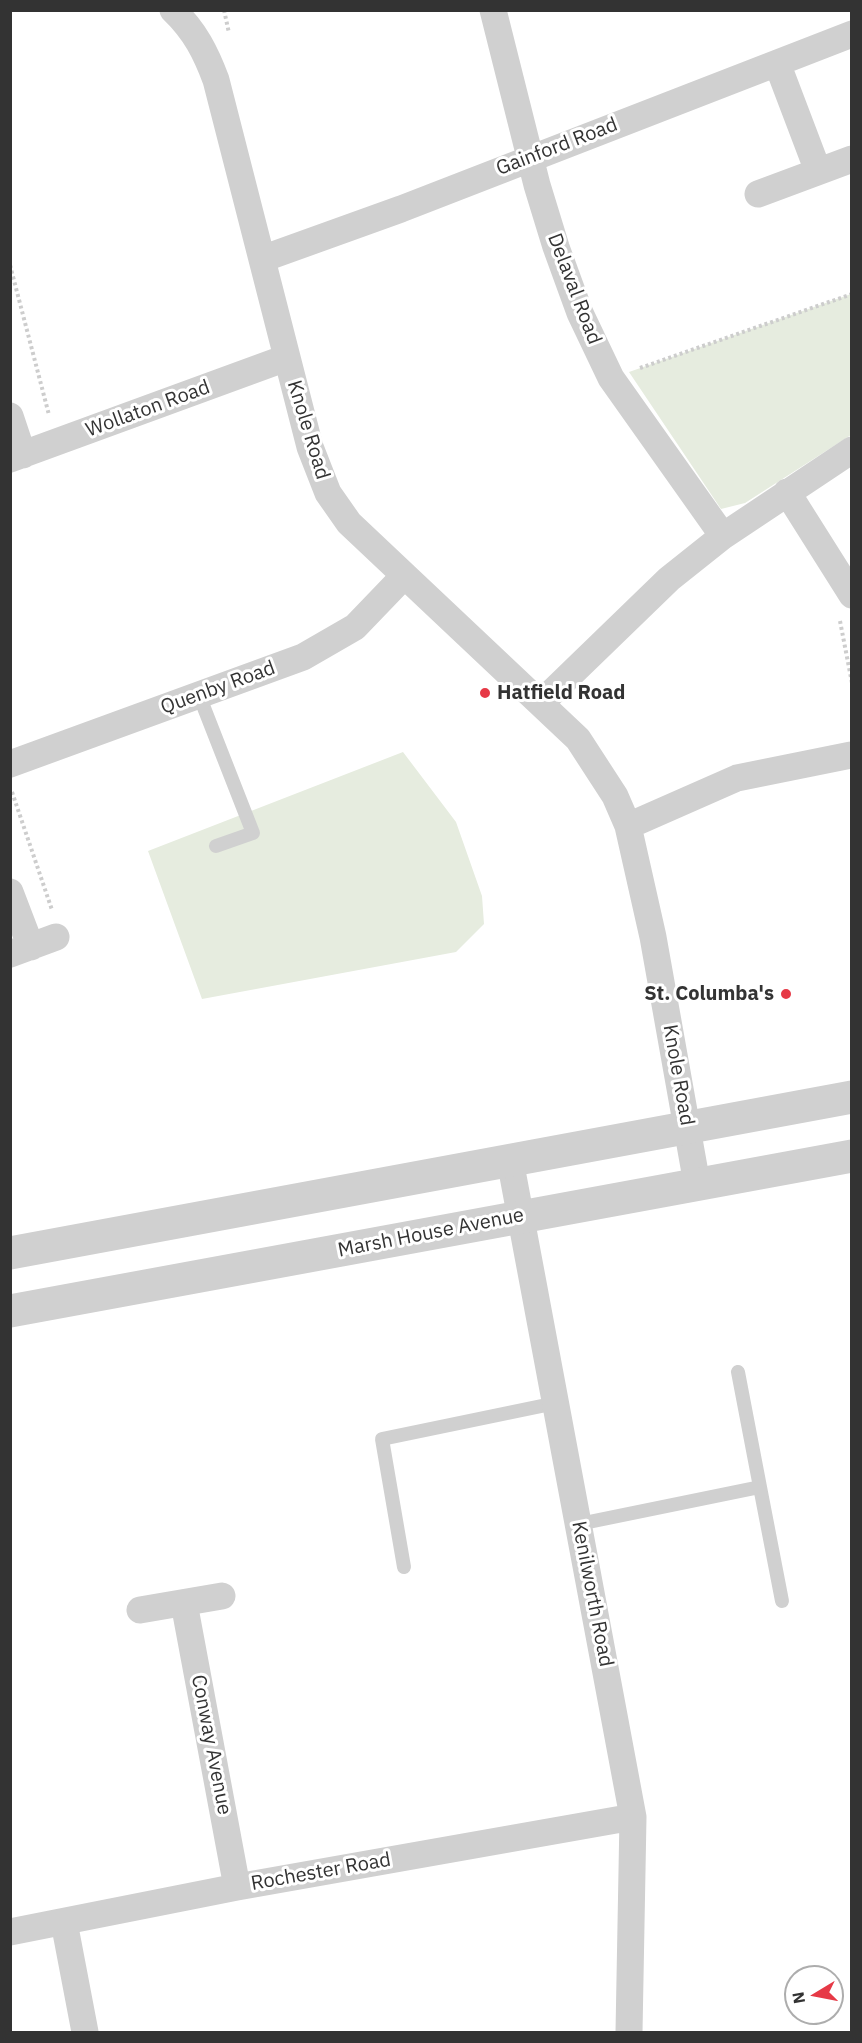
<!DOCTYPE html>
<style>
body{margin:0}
#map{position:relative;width:862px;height:2043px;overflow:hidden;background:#fff;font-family:"IBM Plex Sans",sans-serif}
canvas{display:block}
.frame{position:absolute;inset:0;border:12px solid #333;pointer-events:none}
.north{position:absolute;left:784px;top:1965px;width:60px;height:60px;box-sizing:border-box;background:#fff;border:2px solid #adadad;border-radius:50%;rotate:260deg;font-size:16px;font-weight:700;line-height:24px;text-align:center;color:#333}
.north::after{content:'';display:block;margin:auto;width:21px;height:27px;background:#e63946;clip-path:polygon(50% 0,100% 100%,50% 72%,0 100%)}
</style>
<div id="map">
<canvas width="862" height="2043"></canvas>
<div class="frame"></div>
<div class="north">N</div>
</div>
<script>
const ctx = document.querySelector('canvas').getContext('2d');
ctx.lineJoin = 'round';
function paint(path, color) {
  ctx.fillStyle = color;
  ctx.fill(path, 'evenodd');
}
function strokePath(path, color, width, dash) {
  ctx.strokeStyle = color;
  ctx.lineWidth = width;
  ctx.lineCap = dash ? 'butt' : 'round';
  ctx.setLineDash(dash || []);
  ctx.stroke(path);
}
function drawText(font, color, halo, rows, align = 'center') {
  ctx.font = font + ' "IBM Plex Sans",sans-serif';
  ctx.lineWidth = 6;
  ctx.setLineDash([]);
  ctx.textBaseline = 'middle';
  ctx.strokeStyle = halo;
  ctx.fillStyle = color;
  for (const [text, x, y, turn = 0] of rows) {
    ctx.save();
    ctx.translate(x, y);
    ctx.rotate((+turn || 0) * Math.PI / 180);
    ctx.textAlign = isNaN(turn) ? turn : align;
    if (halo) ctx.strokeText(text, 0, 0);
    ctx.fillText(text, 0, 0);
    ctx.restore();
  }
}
const green = new Path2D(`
 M 851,294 L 851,435 L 745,503 L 721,509 L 629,372 Z
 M 403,752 L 456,822 L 482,896 L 484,924 L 456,952 L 202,999 L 148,851 Z`);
const path = new Path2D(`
 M 224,10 L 229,33
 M 10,265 L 49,415
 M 640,368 L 852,294
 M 840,621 L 852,683
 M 12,792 L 52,910`);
const service = new Path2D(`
 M 199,695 L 253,833 L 216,846
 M 760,1487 L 782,1601
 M 579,1524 L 760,1487 L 738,1372
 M 404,1567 L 382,1439 L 556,1403`);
const minor = new Path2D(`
 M 173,10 C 195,31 206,53 216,80 L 310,447 L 328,493 L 349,523 L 578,739 L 615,796 L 628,826 L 653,937 L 697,1184
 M 493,10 L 537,185 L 556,247 L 580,313 L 611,378 L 723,536
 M 777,63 L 818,171
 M 758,194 L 852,159
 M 262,259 L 401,209 L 852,34
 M 10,416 L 23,455
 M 10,459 L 286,358
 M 787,492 L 852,595
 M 541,703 L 669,579 L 723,536 L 852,450
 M 10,764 L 303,657 L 355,627 L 404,576
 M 628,826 L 737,778 L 851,755
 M 10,892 L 31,947
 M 10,954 L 56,937
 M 510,1160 L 633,1817 L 629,2032
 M 184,1603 L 237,1887
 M 140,1610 L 222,1596
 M 64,1922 L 85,2032
 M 10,1932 L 237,1887 L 633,1817`);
const tertiary = new Path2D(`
 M 10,1253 L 852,1097
 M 10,1311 L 852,1156`);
const markers = [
 [485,693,6,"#e63946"],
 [786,994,6,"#e63946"]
];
const streetNames = [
 ["Gainford Road",557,147,-21],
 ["Delaval Road",574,289,69],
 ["Wollaton Road",148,409,-20],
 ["Knole Road",308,430,73],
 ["Quenby Road",218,688,-20],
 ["Knole Road",678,1075,80],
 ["Marsh House Avenue",431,1233,-11],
 ["Kenilworth Road",592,1594,79],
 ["Conway Avenue",211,1745,79],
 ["Rochester Road",321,1872,-10]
];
const poiNames = [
 ["Hatfield Road",497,693],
 ["St. Columba's",774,994,"right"]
];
paint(green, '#e6ecdf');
strokePath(path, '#cdcdcd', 4, [3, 3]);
strokePath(service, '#d0d0d0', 14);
strokePath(minor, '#d0d0d0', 27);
strokePath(tertiary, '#d0d0d0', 33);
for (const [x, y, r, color] of markers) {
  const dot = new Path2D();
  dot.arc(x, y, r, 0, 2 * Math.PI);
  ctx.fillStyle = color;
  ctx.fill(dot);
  strokePath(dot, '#fff', 2);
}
drawText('20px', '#333', '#fff', streetNames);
drawText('bold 20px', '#333', '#fff', poiNames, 'left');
</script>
